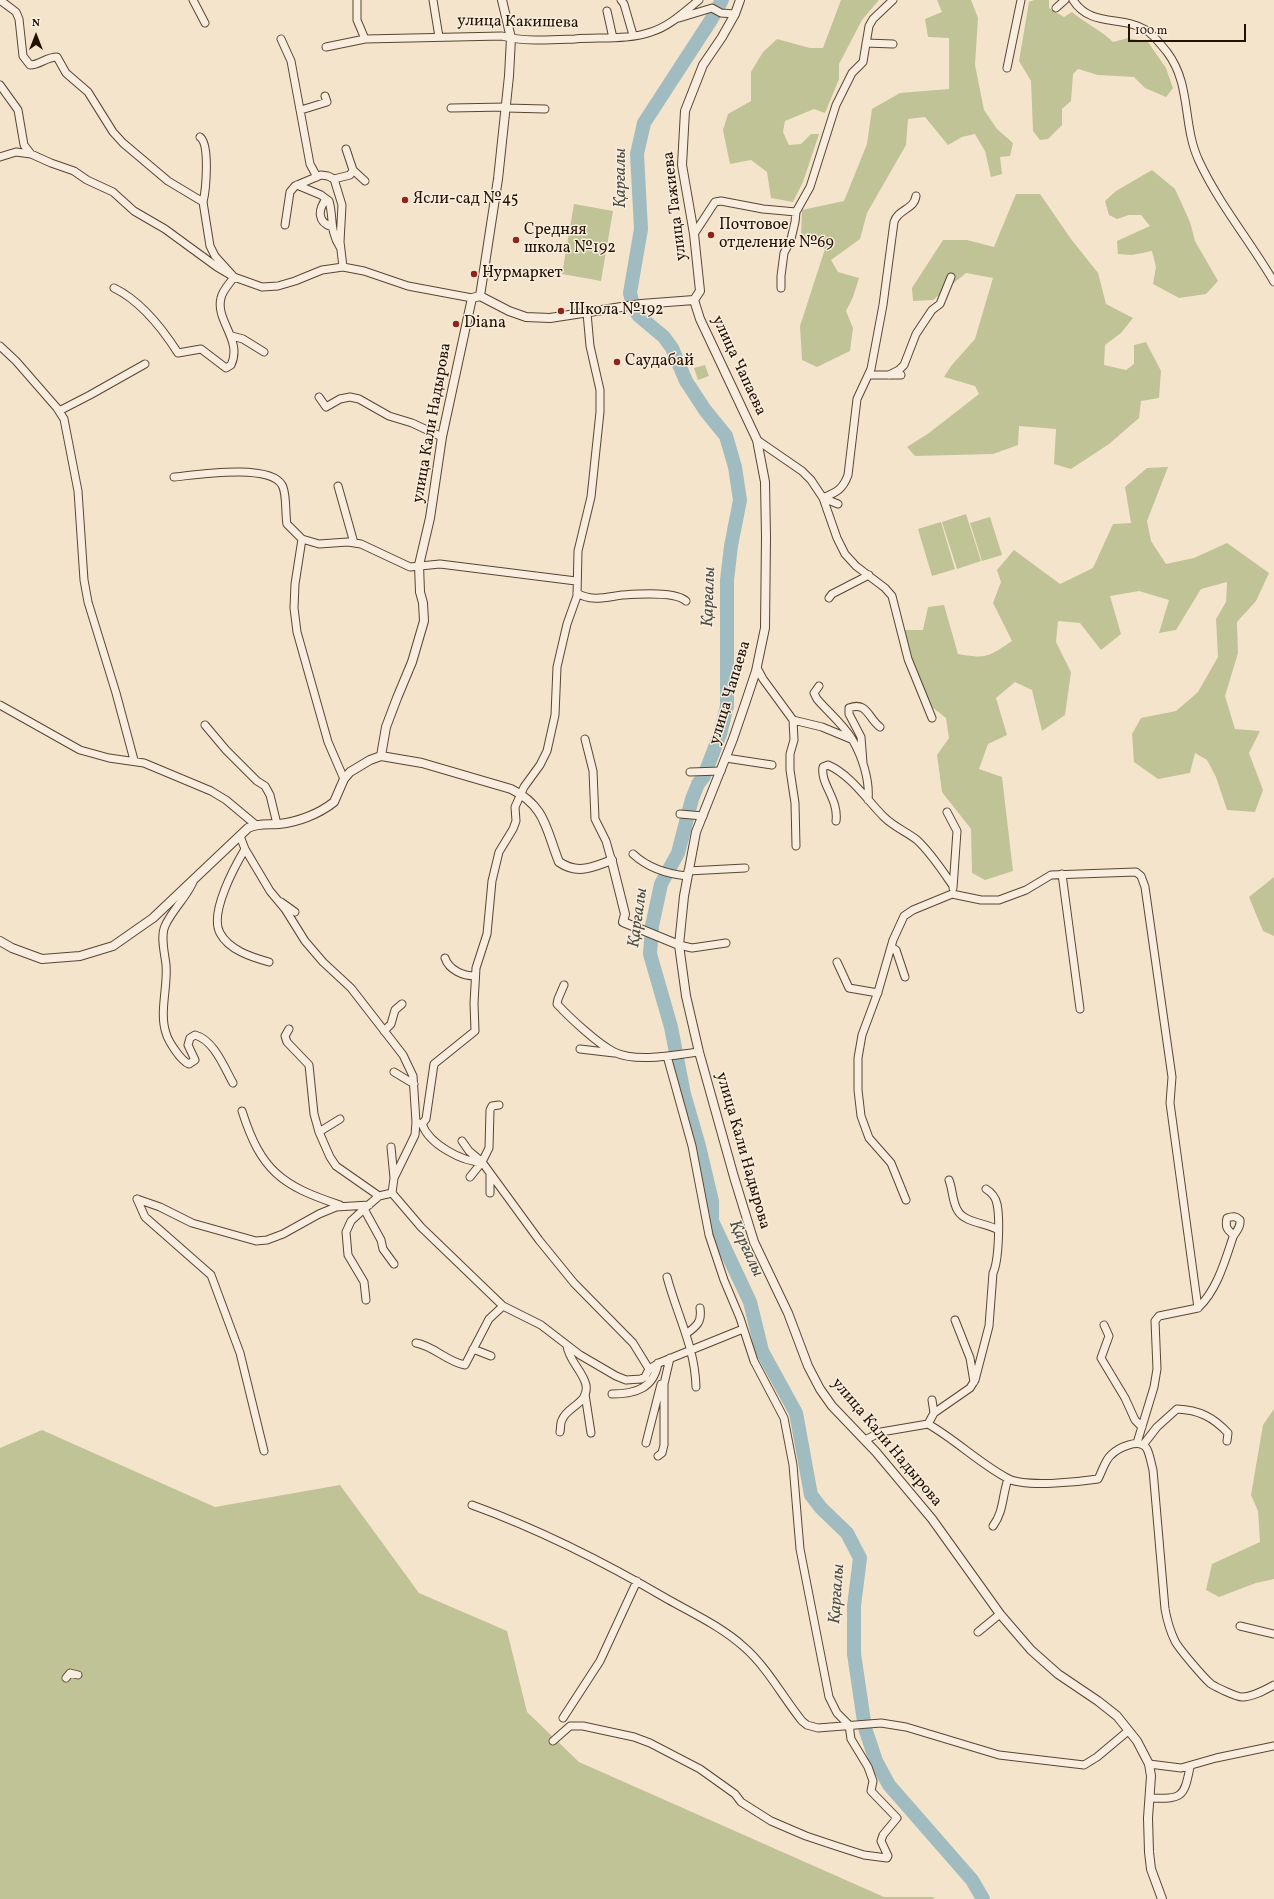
<!DOCTYPE html>
<meta charset="utf-8">
<style>
body{margin:0}
#map{position:relative;width:1274px;height:1899px;overflow:hidden;background:#f5e4cc;font-family:Vollkorn,serif}
canvas{display:block}
.north{position:absolute;left:16px;top:16px;width:40px;height:40px;-webkit-text-stroke:3px #f8edde;paint-order:stroke;rotate:0deg;font-size:11px;font-weight:700;line-height:16px;text-align:center;color:#231200}
.north::after{content:'';display:block;margin:auto;width:14px;height:18px;background:#231200;clip-path:polygon(50% 0,100% 100%,50% 72%,0 100%)}
.scale{position:absolute;left:1128px;top:24px;width:118px;height:18px;box-sizing:border-box;border:2px solid #231200;border-top:0;padding-left:5px;font-size:12px;line-height:14px;white-space:nowrap;color:#231200;-webkit-text-stroke:3px #f8edde;paint-order:stroke}
</style>
<div id="map">
<canvas width="1274" height="1899"></canvas>
<div class="north">N</div>
<div class="scale">100 m</div>
</div>
<script>
const ctx = document.querySelector('canvas').getContext('2d');
ctx.lineJoin = 'round';
function paint(path, color) {
  ctx.fillStyle = color;
  ctx.fill(path, 'evenodd');
}
function strokePath(path, color, width, dash) {
  ctx.strokeStyle = color;
  ctx.lineWidth = width;
  ctx.lineCap = dash ? 'butt' : 'round';
  ctx.setLineDash(dash || []);
  ctx.stroke(path);
}
function drawText(font, color, halo, rows, align = 'center') {
  ctx.font = font + ' Vollkorn,serif';
  ctx.lineWidth = 3;
  ctx.setLineDash([]);
  ctx.textBaseline = 'middle';
  ctx.strokeStyle = halo;
  ctx.fillStyle = color;
  for (const [text, x, y, turn = 0] of rows) {
    ctx.save();
    ctx.translate(x, y);
    ctx.rotate((+turn || 0) * Math.PI / 180);
    ctx.textAlign = isNaN(turn) ? turn : align;
    if (halo) ctx.strokeText(text, 0, 0);
    ctx.fillText(text, 0, 0);
    ctx.restore();
  }
}
const green = new Path2D(`
 M 841,0 L 879,0 L 862,20 L 839,64 L 839,79 L 825,113 L 814,109 L 785,121 L 783,132 L 789,145 L 801,144 L 811,134 L 819,134 L 803,182 L 793,202 L 771,198 L 767,172 L 751,160 L 730,164 L 723,130 L 728,114 L 751,101 L 751,72 L 763,52 L 777,39 L 810,48 L 823,48 Z
 M 937,0 L 971,0 L 978,18 L 975,65 L 984,110 L 997,129 L 1013,143 L 1010,156 L 1000,157 L 1002,174 L 991,177 L 985,151 L 975,134 L 962,137 L 948,145 L 925,117 L 908,119 L 906,145 L 867,213 L 860,239 L 831,260 L 838,272 L 859,278 L 853,297 L 846,311 L 853,328 L 850,351 L 817,367 L 802,360 L 800,326 L 825,249 L 801,237 L 802,210 L 844,201 L 867,144 L 872,109 L 900,93 L 949,89 L 949,38 L 928,37 L 925,19 L 942,12 Z
 M 1034,0 L 1049,0 L 1049,8 L 1064,17 L 1072,12 C 1085,23 1101,30 1113,42 L 1128,38 L 1148,42 L 1166,68 L 1173,88 L 1166,97 L 1145,88 L 1134,77 L 1098,75 L 1078,69 L 1073,74 L 1071,101 L 1062,109 L 1062,125 L 1048,139 L 1040,140 L 1033,131 L 1031,81 L 1019,61 L 1029,2 Z
 M 1152,170 L 1175,189 L 1190,222 L 1195,241 L 1218,281 L 1206,294 L 1179,298 L 1153,284 L 1156,267 L 1152,251 L 1132,255 L 1118,254 L 1117,241 L 1150,226 L 1141,215 L 1129,215 L 1117,219 L 1109,215 L 1105,201 L 1116,191 Z
 M 1016,194 L 1040,194 L 1071,239 L 1098,273 L 1106,304 L 1133,318 L 1121,333 L 1105,345 L 1104,365 L 1126,370 L 1134,364 L 1134,345 L 1146,342 L 1161,371 L 1159,398 L 1141,401 L 1139,418 L 1109,444 L 1071,469 L 1054,464 L 1056,429 L 1019,426 L 1018,445 L 993,454 L 915,456 L 907,447 L 929,433 L 979,394 L 975,386 L 944,377 L 951,366 L 975,339 L 993,278 L 966,273 L 933,300 L 913,301 L 912,288 L 943,240 L 967,240 L 994,247 Z
 M 574,204 L 613,211 L 601,281 L 562,274 Z
 M 705,365 L 709,376 L 698,380 L 694,368 Z
 M 1168,467 L 1147,521 L 1151,541 L 1166,564 L 1194,558 L 1227,543 L 1269,573 L 1256,601 L 1237,622 L 1238,653 L 1225,696 L 1235,729 L 1260,731 L 1249,753 L 1263,790 L 1255,812 L 1227,810 L 1216,777 L 1207,760 L 1195,753 L 1190,773 L 1158,779 L 1134,762 L 1132,734 L 1141,718 L 1176,711 L 1198,692 L 1218,657 L 1216,619 L 1226,602 L 1227,582 L 1201,589 L 1176,630 L 1159,633 L 1169,600 L 1139,591 L 1110,596 L 1121,634 L 1101,650 L 1080,623 L 1058,621 L 1056,642 L 1071,672 L 1065,715 L 1042,731 L 1032,690 L 1015,682 L 996,698 L 1007,735 L 988,744 L 979,769 L 1002,777 L 1013,871 L 985,880 L 972,873 L 971,829 L 942,792 L 937,755 L 949,738 L 946,718 L 924,701 L 901,630 L 923,630 L 928,607 L 944,605 L 958,654 C 987,659 988,657 1012,641 L 993,603 L 1001,582 L 997,570 L 1014,550 L 1060,584 L 1093,568 L 1113,524 L 1131,523 L 1125,487 L 1147,468 Z
 M 966,514 L 981,561 L 957,569 L 942,522 Z
 M 990,517 L 1002,555 L 982,561 L 970,523 Z
 M 941,522 L 955,569 L 932,576 L 918,529 Z
 M 1274,877 L 1274,936 L 1263,931 L 1249,897 Z
 M 1274,1409 L 1274,1579 L 1256,1583 L 1219,1597 L 1206,1590 L 1212,1564 L 1260,1542 L 1258,1511 L 1251,1495 L 1263,1425 Z
 M 42,1430 L 215,1507 L 340,1485 L 419,1593 L 507,1631 L 527,1712 L 579,1762 L 884,1897 L 933,1897 L 935,1899 L 0,1899 L 0,1448 Z`);
const river = new Path2D(`
 M 722,0 L 711,20 L 644,123 L 637,154 L 641,229 L 630,293 L 634,309 L 639,316 L 664,337 L 672,348 L 686,381 L 705,410 L 726,436 L 735,467 L 740,500 L 731,546 L 727,580 L 727,706 L 720,734 L 704,776 L 698,784 L 692,799 L 678,853 L 661,884 L 652,926 L 650,954 L 671,1027 L 684,1094 L 699,1146 L 712,1201 L 712,1221 L 750,1302 L 762,1351 L 796,1413 L 811,1495 L 821,1508 L 847,1533 L 860,1558 L 854,1606 L 854,1654 L 865,1728 L 876,1761 L 889,1785 L 972,1880 L 983,1899`);
const minor = new Path2D(`
 M 0,0 L 16,12 L 19,19 L 23,56 L 30,65 C 40,65 46,57 57,57 L 66,73 L 88,92 L 113,132 L 123,143 L 168,181 L 203,202 L 210,246 L 215,256 L 234,277 C 230,283 222,291 221,298 C 215,321 243,340 231,365 L 226,368 L 201,349 L 178,353 C 162,328 141,301 114,288
 M 193,0 L 205,23
 M 357,0 L 357,20 L 365,39
 M 433,0 L 439,37
 M 621,0 L 624,4 L 633,35
 M 1073,0 C 1091,28 1122,15 1146,30 C 1154,35 1161,45 1167,52 C 1192,85 1182,125 1199,161 C 1219,204 1250,241 1274,282
 M 1056,8 L 1065,0
 M 607,11 L 613,38
 M 679,18 L 712,8 L 721,13 L 735,14
 M 281,39 L 291,61 L 310,164 L 317,177
 M 866,43 L 893,44
 M 326,47 L 365,39 L 502,36 C 525,42 551,40 575,39 C 598,37 629,40 651,32 C 670,26 684,12 699,0
 M 1007,68 L 1021,0
 M 0,85 L 18,110 L 24,145 L 31,154 L 51,163 L 74,171 L 87,180 L 113,192 L 134,211 L 165,229 L 217,267 L 234,277 L 262,287 L 278,286 L 295,281 L 322,270 L 343,267 L 364,271 L 408,286 L 472,298
 M 451,108 L 506,107
 M 506,108 L 545,109
 M 301,110 L 327,102 L 325,96
 M 200,137 C 210,144 206,190 203,202
 M 0,157 L 16,152 L 31,154
 M 353,170 L 365,181
 M 334,179 L 350,175 L 353,170 L 346,149
 M 297,185 L 321,195 L 329,201 C 334,218 329,230 340,247
 M 326,199 C 318,210 317,222 332,227
 M 285,225 L 290,192 L 295,186 L 321,175 L 328,176 L 334,179 L 342,205 L 340,242 L 343,267
 M 694,234 L 715,202 L 721,201 L 763,209 L 796,212 L 810,187 L 836,105 L 852,73 L 863,62 L 869,26 L 873,19 L 893,0
 M 781,288 L 781,276 L 784,253 L 791,239 L 795,222 L 796,212
 M 232,336 L 243,339 L 264,352
 M 0,346 L 16,361 L 57,408 L 64,419 L 78,491 L 84,580 L 88,602 L 116,693 L 134,760
 M 869,375 L 901,375
 M 889,375 L 899,370 L 904,365 L 916,334 L 932,310 L 940,304 L 951,277
 M 319,397 L 326,407 L 340,399 L 350,397 L 359,399 L 389,416 L 412,423 L 442,437
 M 59,411 L 90,395 L 145,364
 M 757,440 L 802,471 L 811,480 L 823,498 C 837,492 843,489 848,475 L 857,399 L 871,369 L 883,305 L 894,222 C 898,209 914,210 916,196
 M 174,477 C 195,475 270,463 282,485 C 287,493 285,514 287,524 L 302,539 L 319,544 L 348,542 L 361,544 L 410,567 L 440,564 L 576,581
 M 338,486 L 354,543
 M 823,498 L 837,538 L 845,554 L 856,566 L 885,588 L 892,596 L 908,659 L 932,718
 M 823,498 L 838,504
 M 302,539 L 295,584 L 294,608 L 297,632 L 328,742 L 344,779
 M 577,593 C 591,602 607,597 622,595 C 637,594 676,591 686,601
 M 829,598 L 832,594 L 869,575
 M 757,668 L 763,679 L 793,720 L 794,740 L 790,754 L 790,770 L 795,803 L 796,846
 M 819,686 L 814,693 L 817,699 C 828,712 843,724 852,739 C 862,756 870,780 868,800
 M 0,705 L 80,750 L 109,758 L 144,763 L 211,791 L 226,800 L 256,825
 M 793,720 L 822,727 L 851,739
 M 205,725 L 226,750 L 257,781 L 265,786 L 270,795 L 277,824
 M 585,739 L 593,771 L 595,819 L 606,841 L 612,862
 M 726,758 L 772,765
 M 863,763 L 861,737 L 849,714 L 849,708 C 867,701 868,718 880,727
 M 690,772 L 721,771
 M 947,812 L 957,831 L 953,888
 M 680,814 L 703,816
 M 836,821 C 839,799 820,784 823,767 L 828,765 C 851,775 867,800 884,817 C 894,827 907,832 917,840 C 931,853 942,870 953,886
 M 240,836 L 245,849 L 270,891 L 285,909 L 305,941 L 323,962 L 351,988 L 403,1055 L 413,1076 L 416,1122 L 415,1135 L 394,1178 L 392,1193 L 421,1227 L 503,1306 L 541,1325 L 580,1355 L 616,1376 L 626,1380 L 641,1379 L 645,1377 L 649,1369 L 659,1363 L 743,1329
 M 245,849 C 235,866 209,913 220,933 C 229,950 251,957 269,962
 M 633,854 C 648,868 667,874 687,876
 M 688,871 L 745,868
 M 1062,874 L 1080,1009
 M 193,882 C 186,898 172,910 165,926 C 160,937 165,954 166,965 C 168,987 159,1012 166,1033 C 168,1041 181,1061 189,1064 L 195,1060 L 188,1045 L 190,1038 L 195,1035 C 214,1040 224,1067 233,1083
 M 281,902 L 295,912
 M 679,945 L 692,948 L 726,943
 M 891,947 L 896,950 L 905,977
 M 445,958 C 449,970 463,976 475,976
 M 837,962 L 849,988 L 878,993
 M 564,985 L 558,999 L 557,1004 C 570,1018 598,1044 614,1052 C 636,1063 675,1055 699,1052
 M 289,1029 L 285,1036 L 287,1042 L 309,1065 L 314,1114 L 319,1132 L 330,1157 L 336,1166 L 379,1196
 M 384,1031 L 391,1024 L 395,1010 L 402,1004
 M 580,1049 L 614,1053
 M 394,1072 L 414,1084
 M 242,1111 C 261,1171 282,1186 340,1205
 M 416,1122 L 422,1124 L 426,1119 L 434,1064 L 475,1031 L 474,1003 L 476,968 L 487,934 L 492,881 L 499,852 L 513,829 L 516,821 L 515,807 L 524,787 L 540,765 L 547,751 L 555,715 L 557,667 L 567,624 L 577,596 L 578,551 L 591,497 L 600,412 L 600,390 L 590,346 L 587,313
 M 422,1124 C 429,1144 462,1162 482,1162 L 489,1148 L 490,1110 L 492,1106 L 499,1105
 M 319,1132 L 340,1119
 M 462,1141 L 469,1151 L 482,1162 L 539,1240 L 574,1283 L 633,1343 L 649,1369
 M 391,1147 L 394,1178
 M 490,1173 L 490,1193
 M 470,1177 L 482,1162
 M 949,1180 C 953,1190 952,1202 958,1211 C 965,1223 987,1223 998,1230
 M 137,1199 L 145,1217 L 211,1275 L 240,1353 L 264,1451
 M 137,1199 L 160,1207 L 192,1223 L 256,1241 L 267,1240 L 283,1234 L 319,1214 L 336,1207 L 369,1205
 M 906,1200 L 891,1163 L 869,1138 L 861,1116 L 858,1090 L 858,1058 L 862,1035 L 878,992 L 893,940 L 904,916 L 913,910 L 952,894 L 981,900 L 999,900 L 1026,890 L 1051,875 L 1136,872 L 1141,876 L 1145,887 L 1172,1077 L 1170,1103 L 1198,1308
 M 364,1209 L 381,1240 L 383,1249 L 394,1264
 M 667,1277 C 677,1315 695,1347 696,1387
 M 366,1300 L 364,1282 L 348,1255 L 346,1232 L 351,1221 L 364,1209 L 379,1196 L 392,1193
 M 1198,1308 C 1217,1290 1225,1261 1233,1237 C 1236,1231 1241,1228 1240,1220 C 1236,1216 1233,1216 1227,1218 C 1225,1227 1227,1230 1234,1235
 M 955,1320 L 970,1358 L 974,1382
 M 1104,1325 L 1109,1336 L 1101,1358 L 1125,1398 L 1135,1420 L 1142,1427
 M 686,1334 C 697,1326 702,1322 700,1308
 M 416,1343 C 434,1346 447,1362 465,1365 L 489,1319 L 503,1306
 M 473,1349 L 491,1356
 M 585,1394 L 591,1433
 M 612,1394 C 636,1394 654,1388 658,1363
 M 932,1400 L 934,1413
 M 928,1424 C 956,1440 979,1463 1007,1478 C 1024,1488 1078,1482 1098,1479 C 1102,1472 1105,1460 1111,1455 C 1118,1448 1140,1437 1147,1449 C 1150,1455 1151,1463 1153,1470 L 1165,1609 C 1167,1620 1170,1631 1175,1641 C 1179,1649 1204,1678 1211,1684 C 1216,1687 1236,1697 1242,1697 C 1253,1697 1265,1690 1274,1685
 M 560,1432 C 561,1428 560,1423 562,1420 C 567,1406 589,1404 586,1385 C 583,1371 569,1361 567,1346
 M 865,1440 L 881,1432 L 928,1424 L 934,1413 L 970,1388 L 975,1380 L 989,1326 L 993,1273 C 999,1261 1000,1218 997,1204 C 996,1198 991,1192 986,1189
 M 646,1443 L 661,1384
 M 1137,1443 L 1154,1387 L 1157,1369 L 1155,1321 L 1159,1316 L 1198,1308
 M 1143,1445 L 1157,1427 L 1177,1409 C 1199,1410 1213,1417 1228,1433 L 1227,1441
 M 658,1456 L 662,1453 L 664,1445 L 664,1384 L 670,1358
 M 472,1505 C 541,1530 606,1563 669,1600 C 694,1614 722,1627 744,1647 C 767,1667 782,1696 802,1721 L 807,1725 L 818,1728 L 881,1723 L 906,1727 L 999,1755 L 1084,1765 L 1097,1757 L 1128,1731
 M 993,1526 C 1004,1511 1002,1496 1008,1479
 M 1240,1626 L 1274,1634
 M 978,1632 L 1000,1614
 M 66,1678 L 70,1673 L 78,1675
 M 563,1718 L 600,1661 L 637,1581
 M 553,1741 L 570,1726 L 583,1726 L 634,1737 L 650,1743 L 700,1769 L 735,1794 L 741,1802 L 771,1821 L 806,1836 L 836,1846 L 864,1855 L 887,1858 L 888,1856 L 881,1841 L 883,1835 L 897,1818 L 871,1791 L 873,1781 L 868,1767 L 851,1739 L 849,1725 L 837,1713 L 829,1697 L 800,1549 L 793,1465 L 784,1418 L 754,1361 L 740,1318 L 724,1280 L 709,1235 L 692,1146 L 667,1056
 M 1149,1764 L 1181,1768 L 1216,1758 L 1274,1746
 M 1150,1798 C 1182,1799 1184,1798 1190,1767`);
const tertiary = new Path2D(`
 M 480,296 L 498,179 L 509,76 L 511,38 L 502,0
 M 480,296 L 509,311 L 526,317 L 550,318 L 641,304 L 694,300
 M 694,300 L 700,319 L 757,440 L 765,482 L 766,537 L 765,628 L 756,671 L 745,704 L 733,739 L 696,832 L 684,896 L 679,945 L 686,996 L 699,1052 L 734,1177 L 754,1242 L 788,1313 L 808,1366 L 820,1389 L 832,1406 L 876,1452 L 932,1519 L 1000,1614 L 1031,1650 L 1058,1674 L 1098,1701 L 1117,1716 L 1137,1741 L 1149,1764 L 1151,1776 L 1148,1818 L 1149,1852 L 1151,1869 L 1162,1899
 M 694,300 L 700,291 L 694,234 L 682,165 L 685,111 L 703,65 L 722,37 L 735,14 L 740,0
 M 381,756 L 386,727 L 397,698 L 412,662 L 424,621 L 423,603 L 420,592 L 419,565 L 430,518 L 442,437 L 472,298 L 480,296
 M 612,862 L 625,914 L 623,922 L 679,945
 M 0,941 L 12,948 L 42,959 L 80,956 L 113,946 L 153,918 L 248,828 C 259,823 268,825 279,824 C 298,822 319,814 334,802 L 344,779 L 350,772 L 370,760 L 381,756 L 422,763 L 511,789 C 546,806 546,830 559,862 C 578,875 593,867 612,860`);
const markers = [
 [405,200,4,"#8f2418"],
 [711,235,4,"#8f2418"],
 [516,240,4,"#8f2418"],
 [474,274,4,"#8f2418"],
 [561,311,4,"#8f2418"],
 [456,324,4,"#8f2418"],
 [617,362,4,"#8f2418"]
];
const streetNames = [
 ["улица Какишева",518,23,1],
 ["улица Тажиева",676,206,-97],
 ["улица Чапаева",738,366,65],
 ["улица Кали Надырова",433,423,-80],
 ["улица Чапаева",731,693,-73],
 ["улица Кали Надырова",742,1151,74],
 ["улица Кали Надырова",886,1443,50]
];
const poiNames = [
 ["Ясли-сад №45",413,200],
 ["Почтовое",719,226],
 ["отделение №69",719,244],
 ["Средняя",524,231],
 ["школа №192",524,249],
 ["Нурмаркет",482,274],
 ["Школа №192",569,311],
 ["Diana",464,324],
 ["Саудабай",625,362]
];
const waterNames = [
 ["Қарғалы",622,178,-90],
 ["Қарғалы",710,597,-88],
 ["Қарғалы",639,918,-82],
 ["Қарғалы",745,1249,65],
 ["Қарғалы",838,1594,-86]
];
paint(green, '#c0c395');
strokePath(river, '#a0bcc1', 14);
strokePath(minor, '#584633', 9);
strokePath(tertiary, '#584633', 10);
strokePath(minor, '#f8edde', 7);
strokePath(tertiary, '#f8edde', 8);
for (const [x, y, r, color] of markers) {
  const dot = new Path2D();
  dot.arc(x, y, r, 0, 2 * Math.PI);
  ctx.fillStyle = color;
  ctx.fill(dot);
  strokePath(dot, '#f8edde', 1.5);
}
drawText('16px', '#231200', '#f8edde', streetNames);
drawText('16px', '#231200', '#f8edde', poiNames, 'left');
drawText('italic 17px', '#4f4e44', '#f8edde', waterNames);
</script>
